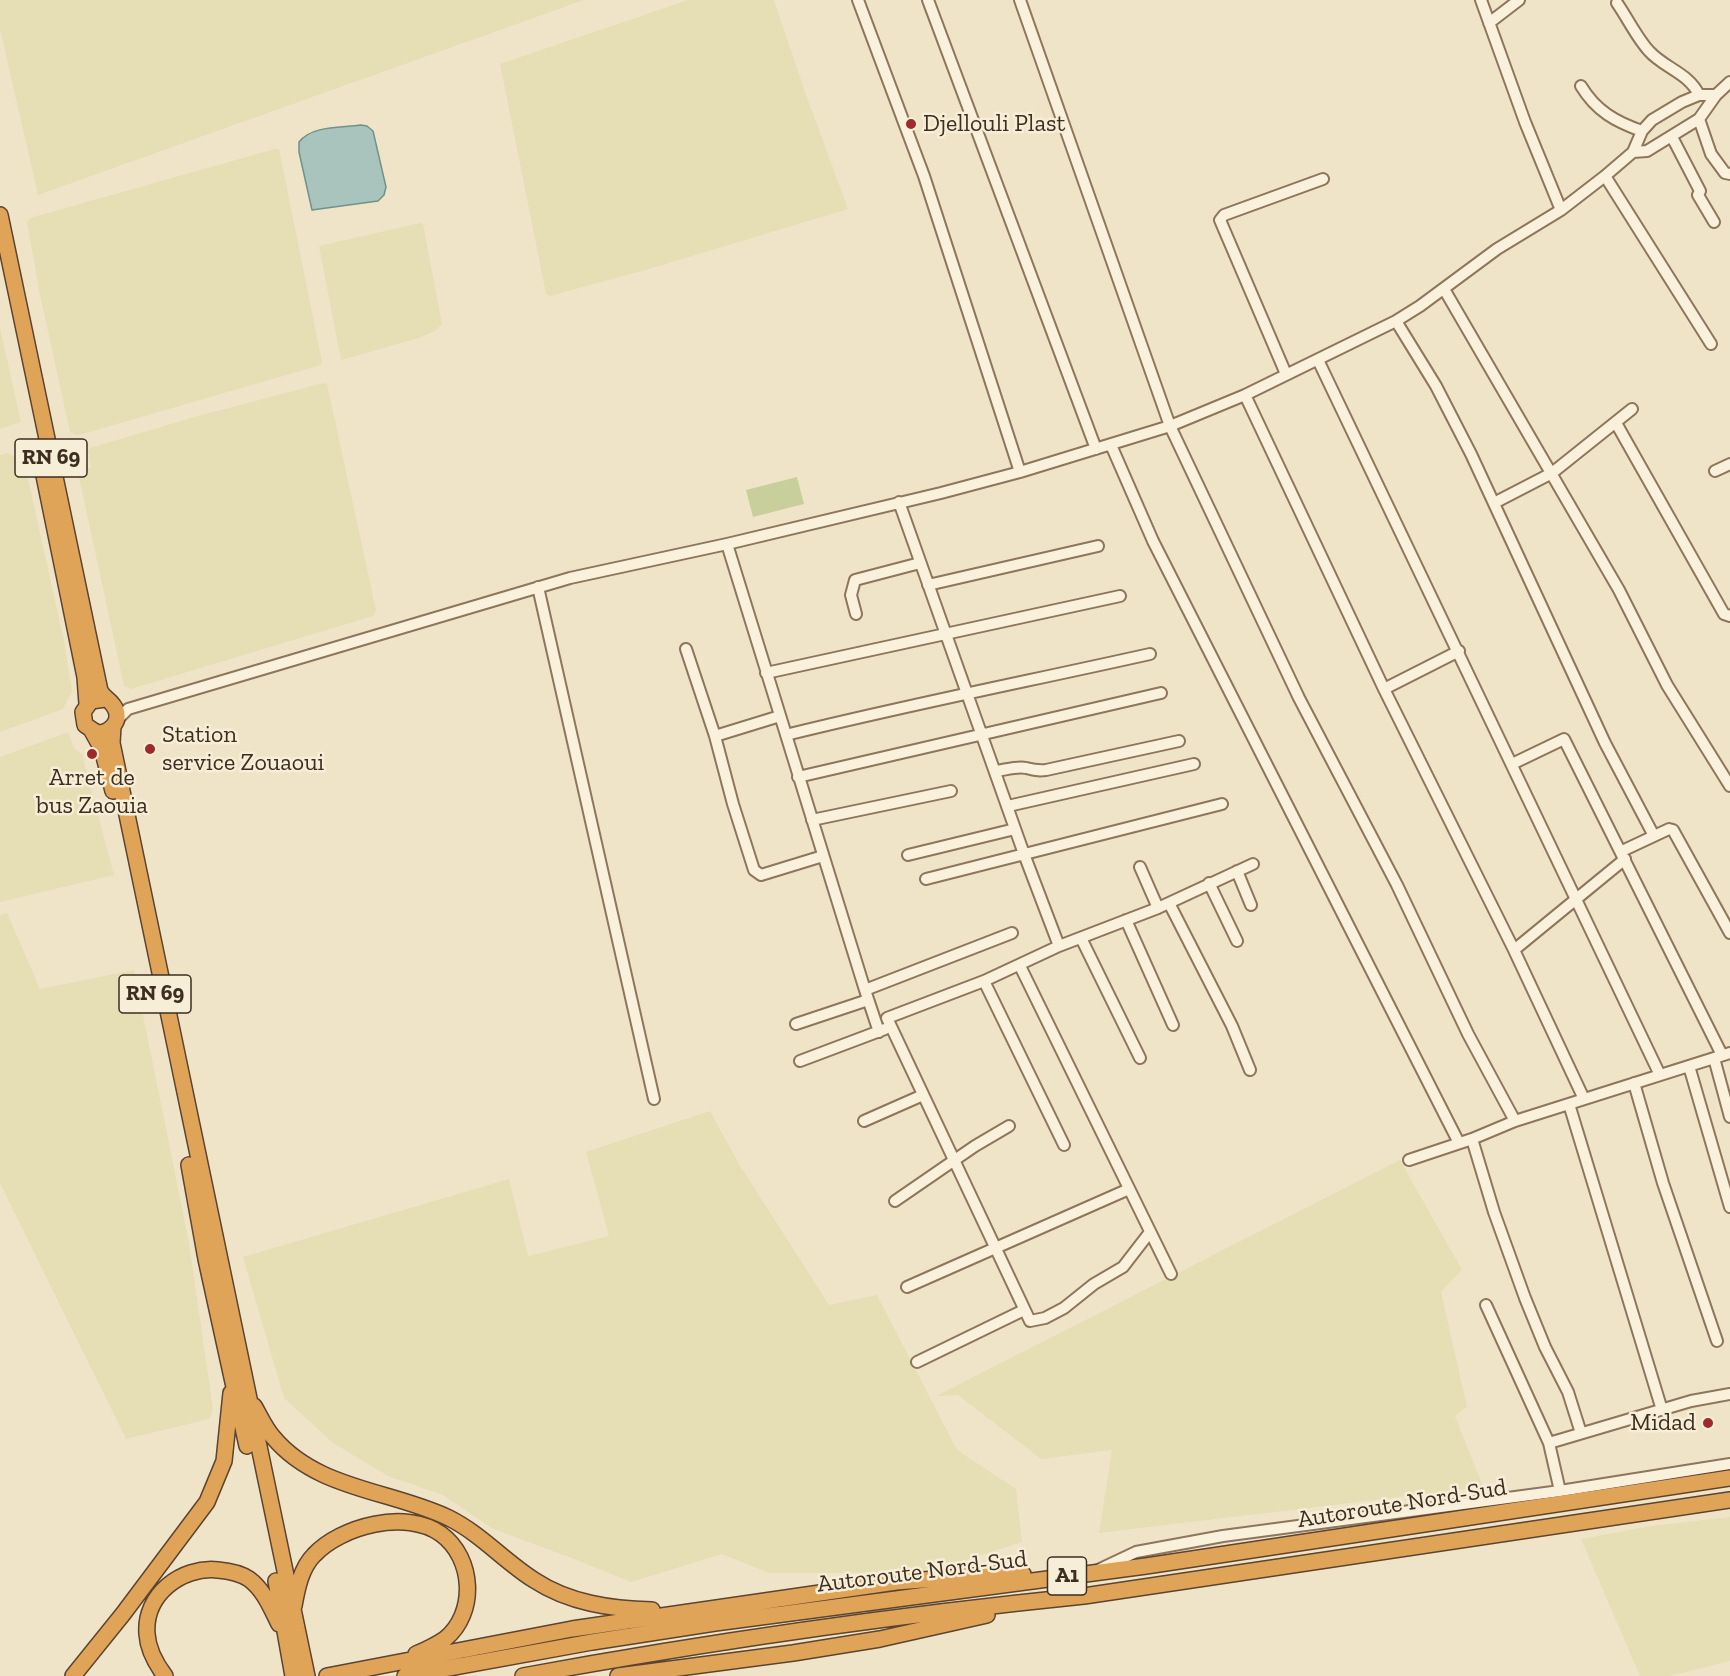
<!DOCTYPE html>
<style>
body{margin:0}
canvas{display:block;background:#f0e4c8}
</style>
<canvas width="1730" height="1676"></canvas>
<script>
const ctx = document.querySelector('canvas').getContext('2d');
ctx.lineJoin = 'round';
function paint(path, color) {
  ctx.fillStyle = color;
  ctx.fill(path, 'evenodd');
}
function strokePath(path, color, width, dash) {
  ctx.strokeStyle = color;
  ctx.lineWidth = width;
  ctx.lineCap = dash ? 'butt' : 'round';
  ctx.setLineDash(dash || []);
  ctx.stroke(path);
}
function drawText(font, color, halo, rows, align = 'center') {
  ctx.font = font + ' "Zilla Slab",serif';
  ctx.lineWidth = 5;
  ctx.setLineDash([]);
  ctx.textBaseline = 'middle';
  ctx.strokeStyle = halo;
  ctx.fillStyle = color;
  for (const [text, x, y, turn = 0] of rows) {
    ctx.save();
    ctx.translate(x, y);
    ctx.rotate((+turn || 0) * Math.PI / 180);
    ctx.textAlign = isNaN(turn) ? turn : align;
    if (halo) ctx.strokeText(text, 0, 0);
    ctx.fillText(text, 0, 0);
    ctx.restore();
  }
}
const farmland = new Path2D(`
 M 0,0 L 584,0 L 38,195 L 0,29 Z
 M 688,0 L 774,0 L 805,92 L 848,209 L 649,269 L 550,296 L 546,294 L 500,64 Z
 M 275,149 L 279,149 L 322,362 L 321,365 L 86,433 L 76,435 L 70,432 L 39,290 L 27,222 L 30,218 Z
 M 420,223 L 423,224 L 442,324 L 435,331 L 419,338 L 341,360 L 319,246 Z
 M 0,328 L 21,422 L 0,429 Z
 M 323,383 L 327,384 L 376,610 L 373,616 L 131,689 L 124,686 L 79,477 L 91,467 L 88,451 L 90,448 L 198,416 Z
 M 8,453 L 21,461 L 26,470 L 64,641 L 72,691 L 63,709 L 0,732 L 0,455 Z
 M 68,732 L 75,749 L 82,754 L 114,875 L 0,902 L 0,757 Z
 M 7,913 L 40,989 L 134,970 L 189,1243 L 213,1410 L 209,1419 L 126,1439 L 0,1183 L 0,915 Z
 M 710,1111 L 739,1164 L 829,1305 L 877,1295 L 957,1450 L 1016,1489 L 1022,1542 L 966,1560 L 905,1573 L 769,1573 L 722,1554 L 631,1582 L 569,1557 L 493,1529 L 443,1495 L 388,1476 L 333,1443 L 284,1398 L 243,1257 L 509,1179 L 528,1256 L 609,1236 L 586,1152 Z
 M 1400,1160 L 1462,1270 L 1441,1292 L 1467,1407 L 1455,1416 L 1483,1487 L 1099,1533 L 1112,1450 L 1041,1459 L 958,1395 L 936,1396 Z
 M 1730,1517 L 1730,1661 L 1670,1676 L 1640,1676 L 1581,1539 L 1651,1526 Z`);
const green = new Path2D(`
 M 797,477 L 804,504 L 753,517 L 746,490 Z`);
const water = new Path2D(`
 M 361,125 L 367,126 L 373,131 L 386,187 L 384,195 L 378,201 L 312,210 L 299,152 L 299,142 C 312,125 342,128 361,125 Z`);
const minor = new Path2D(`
 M 858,0 L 924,176 L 1020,472
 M 928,0 L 1096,449
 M 1020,0 L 1170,426 L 1299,698 L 1397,885 L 1468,1034 L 1515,1121
 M 1481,0 L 1525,122 L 1561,210
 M 1617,3 C 1628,19 1637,38 1649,51 C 1664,68 1689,73 1699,95
 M 1489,23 L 1519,0
 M 1581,86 C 1596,111 1616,122 1642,131
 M 1699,119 L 1711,154 L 1725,173 L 1730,174
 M 1672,137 L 1700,191 L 1698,195 L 1714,222
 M 1633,152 L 1647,151 L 1699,119 L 1716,95 L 1730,82
 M 1605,176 L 1711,344
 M 1444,289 L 1619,590 L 1667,685 L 1730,786
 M 1396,321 L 1436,386 L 1471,454 L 1605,743 L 1654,836 L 1669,829 L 1673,830 L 1730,933
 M 1318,360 L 1660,1075
 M 1286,374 L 1220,220 L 1224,215 L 1323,179
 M 1245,395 L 1384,689 L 1514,950 L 1584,1099
 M 1616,423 L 1724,614 L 1730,616
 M 1111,445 L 1153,541 L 1459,1143
 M 1715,471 L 1730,464
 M 899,502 L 1024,854 L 1059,946
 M 1494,503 L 1552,473 L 1632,409
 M 727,544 L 865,990
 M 928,585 L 1098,546
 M 538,587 L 654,1099
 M 856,614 L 851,595 L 855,580 L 920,563
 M 686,649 L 715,736 L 733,804 L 754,870 L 761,875 L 823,856
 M 766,673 L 1120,596
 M 1384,689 L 1459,651
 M 116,721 L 128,709 L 570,578 L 727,544 L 941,493 L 1020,472 L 1170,426 L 1245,395 L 1396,321 L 1420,306 L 1497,249 L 1561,210 L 1605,176 L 1633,152 L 1642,131 L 1652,120 L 1682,102 L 1699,95 L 1716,95
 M 786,735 C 907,705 1029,681 1150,654
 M 715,736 L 780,716
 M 1512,764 L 1564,739 L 1722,1055
 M 996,771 C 1005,770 1017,766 1026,768 C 1034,770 1038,771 1046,770 L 1179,741
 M 798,777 L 1161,693
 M 1008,806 L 1194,764
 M 812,820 L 951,791
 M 1622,851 L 1654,836
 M 908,855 L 1015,829
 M 1140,867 L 1158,908
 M 1237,871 L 1251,905
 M 926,879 L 1222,804
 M 1209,883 L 1237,941
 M 1169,903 L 1232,1026 L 1250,1070
 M 1126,920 L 1173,1025
 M 1081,938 L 1140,1058
 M 1514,950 L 1625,859
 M 1020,966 L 1171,1274
 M 984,981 L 1064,1145
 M 796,1024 L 868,1000
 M 879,1032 L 865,990 L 1012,933
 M 1714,1058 L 1730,1117
 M 800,1061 L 885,1029
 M 1689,1066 L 1730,1207
 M 1634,1083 L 1663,1183 L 1717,1341
 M 1569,1104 L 1662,1410
 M 864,1121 L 923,1095
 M 1472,1139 L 1494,1212 L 1525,1298 L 1545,1347 L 1568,1392 L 1581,1433
 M 1409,1160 L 1472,1139 L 1515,1121 L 1730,1053
 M 895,1201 L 975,1146 L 1009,1126
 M 1150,1232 L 1123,1267 L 1094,1284 L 1064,1308 L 1045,1318 L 1030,1321 L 887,1018 L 984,981 L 1059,946 L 1158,908 L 1253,864
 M 907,1287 L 1129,1189
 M 1486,1305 L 1549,1443 L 1560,1491
 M 917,1362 L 1024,1310
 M 1549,1443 L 1691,1401 L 1730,1394
 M 1100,1569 L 1136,1552 L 1223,1536 L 1560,1491 L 1730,1464`);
const highway = new Path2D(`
 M 0,215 L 100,691 C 105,699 109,699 113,705 C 124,719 111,733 97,733 L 85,725 L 83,712 L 91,701 L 105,699
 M 41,461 L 85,677 L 87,704
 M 113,726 L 112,743 L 307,1676
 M 92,731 L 102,749 L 113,791
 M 189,1165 L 206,1259 L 247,1446
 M 254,1406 C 260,1416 265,1428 273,1437 C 317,1490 391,1490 449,1518 C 481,1534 504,1561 534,1580 C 569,1603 611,1609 652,1610
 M 276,1581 L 293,1676
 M 294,1606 C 297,1589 301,1568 314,1555 C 341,1526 406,1509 441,1534 C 474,1558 477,1613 445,1639 C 436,1645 426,1650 416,1654
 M 73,1676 L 123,1614 L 207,1502 L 224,1461 L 231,1393
 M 165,1676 C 156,1664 148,1649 147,1634 C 144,1595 181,1566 218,1570 C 229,1571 240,1573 249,1579 C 264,1590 271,1608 279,1624
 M 327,1676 L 572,1629 L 896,1582 L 1000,1574 L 1023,1574
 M 405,1676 L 592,1642 L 715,1623 L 1146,1566 L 1730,1478
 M 523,1676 C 708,1642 896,1615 1084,1596 L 1730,1500
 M 618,1676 L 793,1653 L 880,1639 L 987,1615`);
const markers = [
 [911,124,6,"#9e2a2b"],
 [150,749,6,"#9e2a2b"],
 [92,754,6,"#9e2a2b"],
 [1708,1423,6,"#9e2a2b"]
];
const shields = [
 [51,458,72],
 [155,994,72],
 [1067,1576,39]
];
const shieldNames = [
 ["RN 69",51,458],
 ["RN 69",155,994],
 ["A1",1067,1576]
];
const poiNames = [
 ["Djellouli Plast",923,124],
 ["Station",162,735],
 ["service Zouaoui",162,763],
 ["Arret de",92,778,"center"],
 ["bus Zaouia",92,806,"center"],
 ["Midad",1696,1423,"right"]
];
const streetNames = [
 ["Autoroute Nord-Sud",1402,1504,-9],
 ["Autoroute Nord-Sud",922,1572,-7]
];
paint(farmland, '#e6deb5');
paint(green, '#c9cf9b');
paint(water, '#a9c4bc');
strokePath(water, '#6f938a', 1.5);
strokePath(minor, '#8d765c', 14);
strokePath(highway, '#5b4430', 18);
strokePath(minor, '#faf1dc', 10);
strokePath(highway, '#e0a458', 15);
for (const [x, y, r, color] of markers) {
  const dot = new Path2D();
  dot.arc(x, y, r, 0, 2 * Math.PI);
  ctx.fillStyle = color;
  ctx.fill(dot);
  strokePath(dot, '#f7eed8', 2);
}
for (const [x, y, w] of shields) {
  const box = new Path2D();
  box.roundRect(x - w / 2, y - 19, w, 38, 4.5);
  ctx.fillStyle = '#f7eed8';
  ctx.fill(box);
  strokePath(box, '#3d2e20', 1.5);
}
drawText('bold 22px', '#3d2e20', null, shieldNames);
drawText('24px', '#3d2e20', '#f7eed8', poiNames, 'left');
drawText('24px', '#3d2e20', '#f7eed8', streetNames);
</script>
